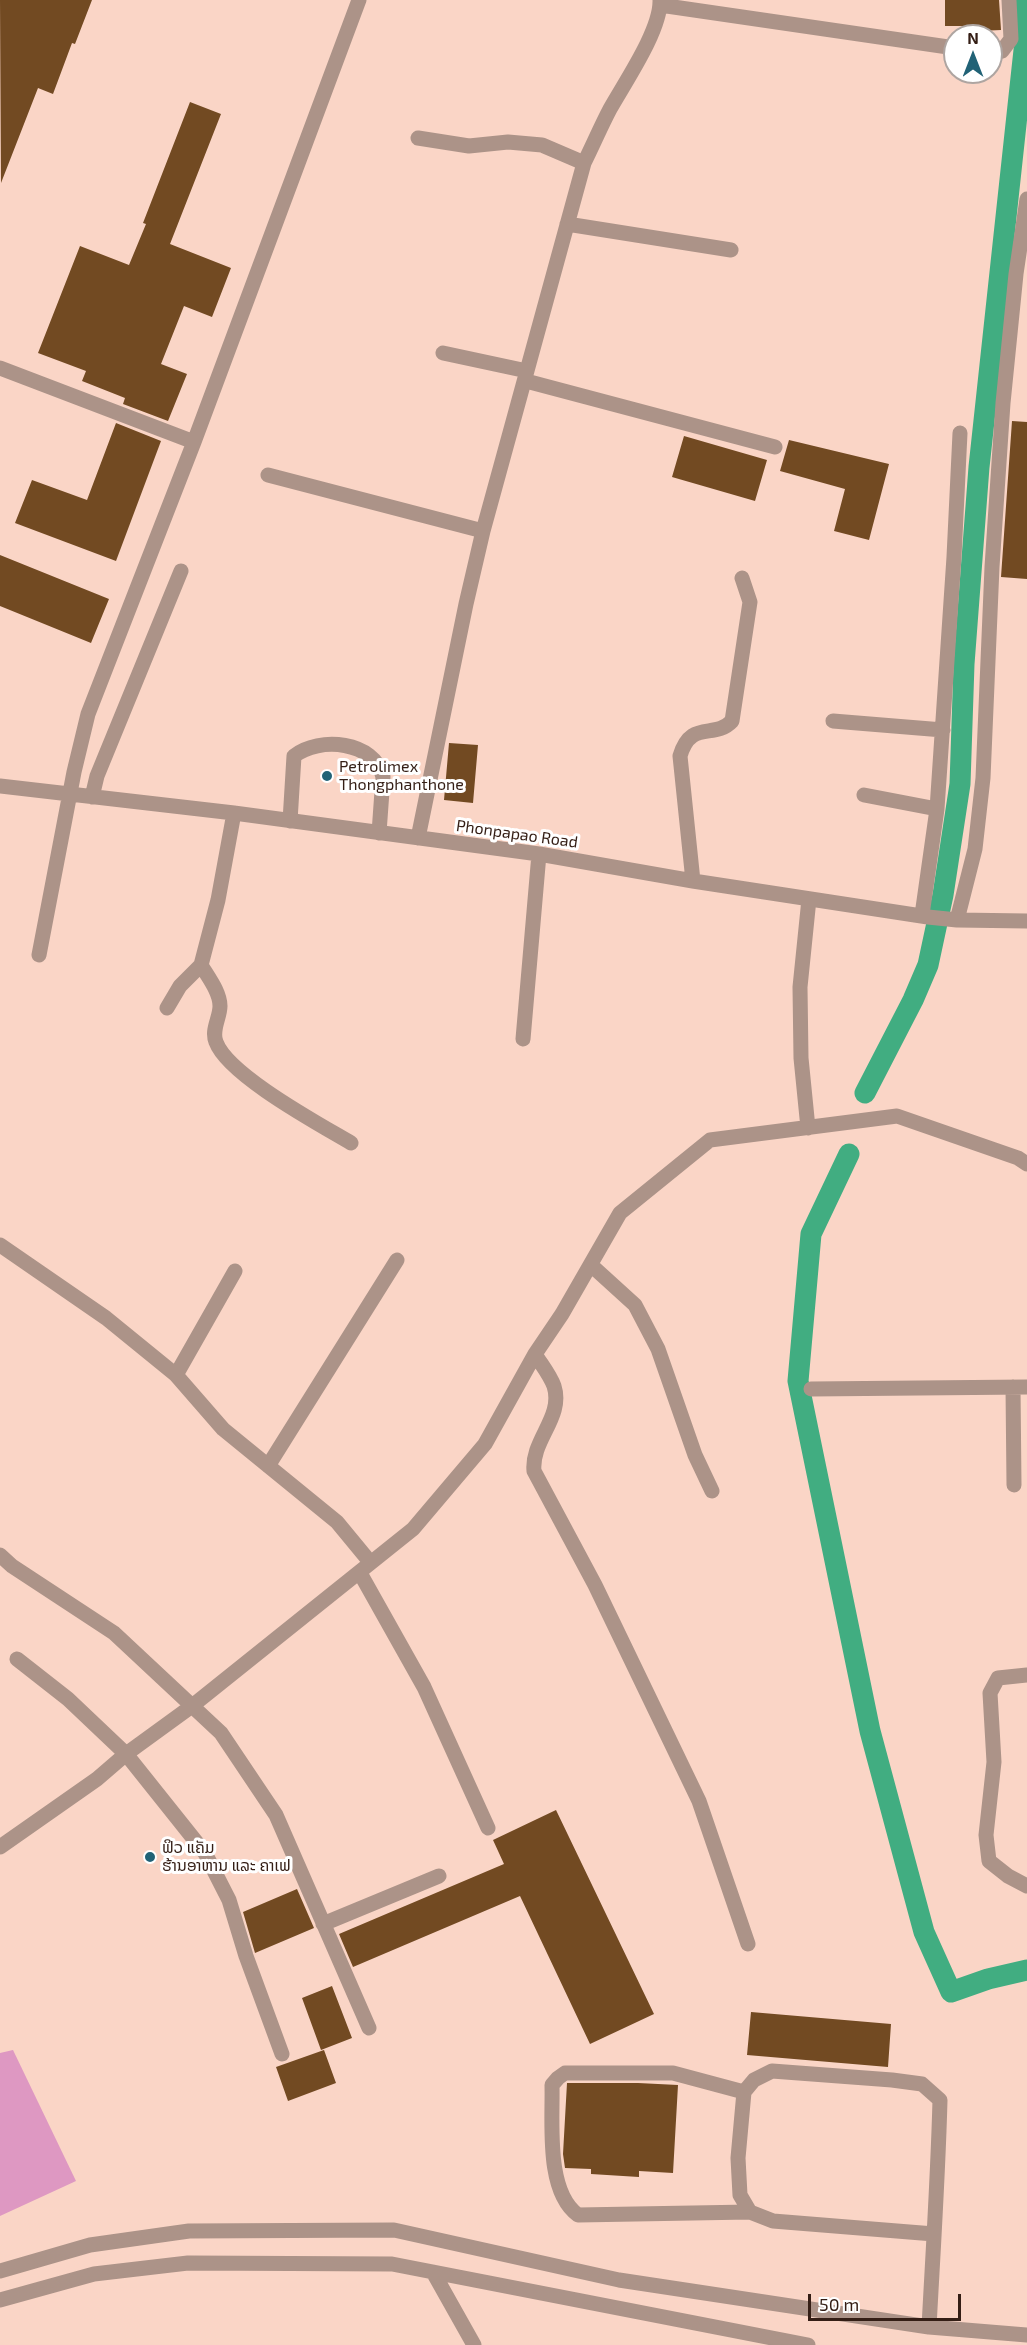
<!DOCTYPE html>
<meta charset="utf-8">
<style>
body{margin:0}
#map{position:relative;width:1027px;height:2345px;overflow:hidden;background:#fad5c6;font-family:"Exo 2",sans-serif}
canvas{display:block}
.north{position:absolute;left:943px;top:24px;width:60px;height:60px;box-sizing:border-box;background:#fff;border:2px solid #aea5a1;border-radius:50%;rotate:0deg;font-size:16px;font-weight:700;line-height:24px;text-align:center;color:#341e15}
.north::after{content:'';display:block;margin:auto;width:21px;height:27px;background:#216276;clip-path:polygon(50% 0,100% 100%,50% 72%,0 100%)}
.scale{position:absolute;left:808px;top:2294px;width:153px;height:27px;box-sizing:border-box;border:3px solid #341e15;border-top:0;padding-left:8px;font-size:18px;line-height:21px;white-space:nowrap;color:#341e15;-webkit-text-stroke:4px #fff;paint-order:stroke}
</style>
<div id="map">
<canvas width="1027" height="2345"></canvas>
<div class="north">N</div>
<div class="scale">50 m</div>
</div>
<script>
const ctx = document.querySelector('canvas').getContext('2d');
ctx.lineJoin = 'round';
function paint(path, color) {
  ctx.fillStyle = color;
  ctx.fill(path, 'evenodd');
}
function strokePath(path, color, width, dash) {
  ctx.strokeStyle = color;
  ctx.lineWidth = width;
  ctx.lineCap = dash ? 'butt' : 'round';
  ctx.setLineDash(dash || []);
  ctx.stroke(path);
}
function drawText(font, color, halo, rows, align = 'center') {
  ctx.font = font + ' "Exo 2","Noto Sans Lao",sans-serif';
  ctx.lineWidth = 6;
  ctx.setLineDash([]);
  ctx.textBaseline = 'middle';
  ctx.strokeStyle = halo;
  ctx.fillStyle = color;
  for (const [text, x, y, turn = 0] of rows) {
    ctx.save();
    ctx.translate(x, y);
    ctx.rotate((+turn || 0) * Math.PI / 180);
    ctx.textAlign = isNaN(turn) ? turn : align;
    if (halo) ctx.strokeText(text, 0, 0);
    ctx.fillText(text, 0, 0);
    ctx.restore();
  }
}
const green = new Path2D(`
 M 13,2050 L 76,2181 L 0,2216 L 0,2053 Z`);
const canal = new Path2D(`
 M 865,1093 L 913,1000 L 928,965 L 943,895 L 960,784 L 964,664 L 979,467 L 1025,41 L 1025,0
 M 849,1154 L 811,1234 L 798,1381 L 870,1731 L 924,1932 L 951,1992 L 988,1979 L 1027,1970`);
const building = new Path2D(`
 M 0,0 L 92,0 L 75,44 L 72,43 L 53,94 L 38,88 L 1,183 Z
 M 945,0 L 999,0 L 1001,30 L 979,31 L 979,26 L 945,26 Z
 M 190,102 L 221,114 L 170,244 L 231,268 L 212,317 L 184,306 L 161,364 L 187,374 L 168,421 L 123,404 L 125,398 L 82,381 L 86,371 L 38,353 L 80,246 L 129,265 L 146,224 L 143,223 Z
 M 1012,421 L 1027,422 L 1027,579 L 1001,577 Z
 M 116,423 L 161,441 L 116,561 L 15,523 L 32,480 L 87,500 Z
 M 684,436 L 767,460 L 755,501 L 672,477 Z
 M 789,440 L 889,464 L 869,540 L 834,531 L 845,489 L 780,471 Z
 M 0,555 L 109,599 L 91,643 L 0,606 Z
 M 449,743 L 478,745 L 473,803 L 444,800 Z
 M 556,1810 L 654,2014 L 590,2044 L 520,1896 L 353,1967 L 339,1934 L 504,1864 L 493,1840 Z
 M 297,1889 L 314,1928 L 255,1953 L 243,1912 Z
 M 332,1986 L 352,2038 L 321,2050 L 302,1998 Z
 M 751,2012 L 891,2024 L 888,2067 L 747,2055 Z
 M 324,2050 L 336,2083 L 288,2101 L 276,2067 Z
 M 567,2083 L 638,2083 L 678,2085 L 673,2173 L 639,2171 L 639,2177 L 591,2174 L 591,2169 L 565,2168 L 563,2154 Z`);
const minor = new Path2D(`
 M 660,5 L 955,48
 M 991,53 L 1002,51 L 1011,39 L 1009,0
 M 418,138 L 469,146 L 508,142 L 542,145 L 584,163
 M 567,224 L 731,250
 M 443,353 L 527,371
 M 0,368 L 194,442
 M 526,381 L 775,447
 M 268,475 L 483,531
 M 833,721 L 943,730
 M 0,786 L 234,813 L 539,854 L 693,881 L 928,917 L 957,920 L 1027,921
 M 864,795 L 937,809
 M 92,797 L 97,776 L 181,571
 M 290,821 L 294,756 C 319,736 375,741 383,777 L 379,833
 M 418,838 L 466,604 L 483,531 L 584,163 C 593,145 601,126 610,109 C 625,82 661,30 660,0
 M 693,881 L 680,756 C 691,719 714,740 732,721 L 750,602 L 742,578
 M 922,915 L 937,809 L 954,557 L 960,433
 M 957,920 L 975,849 L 983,778 L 992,567 L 1003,403 L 1016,274 L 1027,199
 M 39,955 L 74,772 L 88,714 L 194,442 L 359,0
 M 201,965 C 208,977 220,992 220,1006 C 220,1018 211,1030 216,1042 C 228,1075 319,1124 351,1143
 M 167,1008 L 180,986 L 201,965 L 218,900 L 234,813
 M 523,1039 L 539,854
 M 808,1128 L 801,1058 L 800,987 L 809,899
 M 0,1245 L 106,1318 L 176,1375 L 223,1429 L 337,1522 L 370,1562
 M 591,1265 L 635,1305 L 658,1349 L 695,1455 L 712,1491
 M 535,1354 C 541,1364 550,1375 554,1386 C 564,1417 531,1440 534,1471 L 595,1585 L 699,1801 L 748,1944
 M 176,1375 L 235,1271
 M 1013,1387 L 1014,1485
 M 811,1389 L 1027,1387
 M 268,1466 L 397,1260
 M 0,1555 L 12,1566 L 114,1633 L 221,1733 L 276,1815 L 369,2028
 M 360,1573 L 424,1687 L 488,1828
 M 17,1659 L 68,1699 L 126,1754 L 205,1853 L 229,1900 L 246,1956 L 282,2054
 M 1027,1675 L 998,1678 L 990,1693 L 994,1762 L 986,1835 L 989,1861 L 1008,1876 L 1027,1886
 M 0,1847 L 97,1779 L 126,1754 L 192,1706 L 413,1529 L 485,1444 L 535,1354 L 562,1314 L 620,1213 L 710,1140 L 897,1116 L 1018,1158 L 1027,1164
 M 323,1924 L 439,1876
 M 744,2092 L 673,2073 L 565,2073 L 558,2078 L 552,2085 C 553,2121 545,2191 578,2215 L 750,2212
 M 0,2271 L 90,2245 L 189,2231 L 394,2230 L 619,2280 L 929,2327 L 1027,2335
 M 433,2272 L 474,2345
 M 0,2300 L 94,2274 L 188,2263 L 392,2264 L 808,2345
 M 929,2327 C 933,2252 938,2176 940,2100 L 922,2084 L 892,2080 L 772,2071 L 754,2080 L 744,2092 L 738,2158 L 740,2195 L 750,2212 L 773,2221 L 934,2234`);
const markers = [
 [327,776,6,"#216276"],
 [150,1857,6,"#216276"]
];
const poiNames = [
 ["Petrolimex",339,767],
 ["Thongphanthone",339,785],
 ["ຟິວ ແຄັມ",162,1848],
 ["ຮ້ານອາຫານ ແລະ ຄາເຟ",162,1866]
];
const streetNames = [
 ["Phonpapao Road",517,834,8]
];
paint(green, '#de98c2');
strokePath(canal, '#41ad81', 21);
paint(building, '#724a22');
strokePath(minor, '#ac9388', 15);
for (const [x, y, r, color] of markers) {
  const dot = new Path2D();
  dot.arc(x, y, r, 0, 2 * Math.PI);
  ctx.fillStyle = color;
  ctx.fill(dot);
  strokePath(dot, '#fff', 2);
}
drawText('16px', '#341e15', '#fff', poiNames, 'left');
drawText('16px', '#341e15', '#fff', streetNames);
</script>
